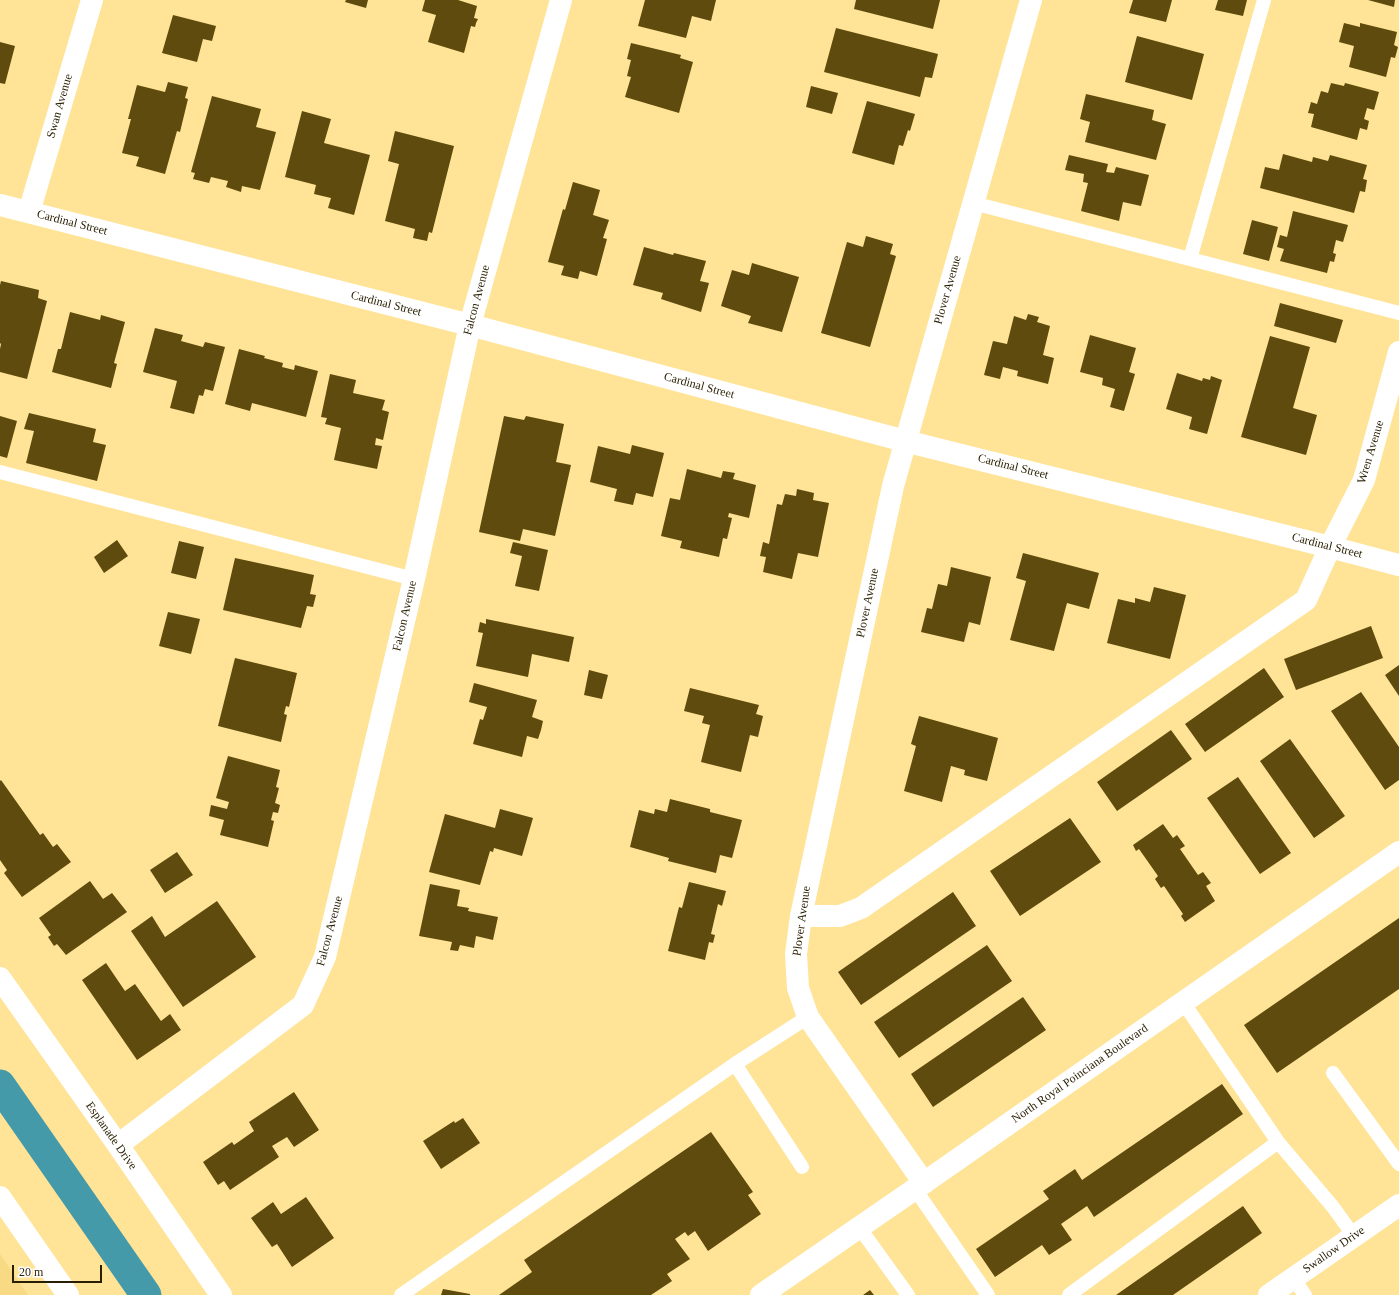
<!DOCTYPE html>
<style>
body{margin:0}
#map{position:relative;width:1399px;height:1295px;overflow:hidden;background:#ffe397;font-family:"Times New Roman",serif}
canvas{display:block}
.scale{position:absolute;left:12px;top:1265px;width:90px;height:18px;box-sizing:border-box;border:2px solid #281e00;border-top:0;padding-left:5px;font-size:12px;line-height:14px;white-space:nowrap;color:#281e00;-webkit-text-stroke:3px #fff;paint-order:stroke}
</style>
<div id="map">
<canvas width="1399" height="1295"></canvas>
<div class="scale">20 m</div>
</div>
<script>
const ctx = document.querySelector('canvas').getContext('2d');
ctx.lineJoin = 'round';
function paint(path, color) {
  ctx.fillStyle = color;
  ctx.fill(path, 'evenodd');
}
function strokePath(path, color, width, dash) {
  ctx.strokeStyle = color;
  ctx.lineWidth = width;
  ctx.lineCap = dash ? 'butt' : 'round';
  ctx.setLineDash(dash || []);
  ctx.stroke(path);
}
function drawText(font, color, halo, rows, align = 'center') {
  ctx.font = font + ' "Times New Roman",serif';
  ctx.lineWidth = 4;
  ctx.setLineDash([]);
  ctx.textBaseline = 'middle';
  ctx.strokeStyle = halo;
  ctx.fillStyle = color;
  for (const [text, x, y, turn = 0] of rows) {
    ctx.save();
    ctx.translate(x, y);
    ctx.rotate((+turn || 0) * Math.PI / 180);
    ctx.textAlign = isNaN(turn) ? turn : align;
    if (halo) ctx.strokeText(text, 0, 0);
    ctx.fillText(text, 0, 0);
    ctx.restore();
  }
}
const built = new Path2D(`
 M 0,1254 L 28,1295 L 0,1295 Z`);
const canal = new Path2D(`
 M 0,1085 L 146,1295`);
const building = new Path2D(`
 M 346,0 L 368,0 L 366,8 L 345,2 Z
 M 425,0 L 458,0 L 477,6 L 474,18 L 478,19 L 476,23 L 475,27 L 471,26 L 464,53 L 428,42 L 436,15 L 422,11 Z
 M 645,0 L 716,0 L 711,21 L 692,16 L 686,38 L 638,26 Z
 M 856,0 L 940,0 L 933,29 L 854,9 Z
 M 1133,0 L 1172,0 L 1166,22 L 1129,13 Z
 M 1218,0 L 1247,0 L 1243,16 L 1215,10 Z
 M 1368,0 L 1395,0 L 1394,7 Z
 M 173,15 L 216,26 L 212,41 L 203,39 L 197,62 L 162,53 Z
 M 1344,23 L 1360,27 L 1360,23 L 1397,32 L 1394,45 L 1398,47 L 1395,58 L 1391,57 L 1386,77 L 1349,67 L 1354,46 L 1339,42 Z
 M 836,28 L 938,54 L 932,78 L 925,77 L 920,97 L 824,72 Z
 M 1137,36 L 1204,54 L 1192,100 L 1125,82 Z
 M 0,42 L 15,46 L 5,84 L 0,83 Z
 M 631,43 L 681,55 L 680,58 L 693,62 L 679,113 L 625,97 L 631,77 L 627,76 L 631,60 L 627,59 Z
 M 168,82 L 188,87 L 185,98 L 188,99 L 180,132 L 177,131 L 165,174 L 136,166 L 139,157 L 122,153 L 131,119 L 128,119 L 137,85 L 165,92 Z
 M 1331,83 L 1344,86 L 1345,83 L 1379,92 L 1374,110 L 1367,108 L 1364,119 L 1369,121 L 1367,130 L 1360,128 L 1357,140 L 1311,127 L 1314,114 L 1308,113 L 1311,102 L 1317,104 L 1321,91 L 1328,93 Z
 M 811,86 L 838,93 L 832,114 L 806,107 Z
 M 1086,94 L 1154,110 L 1152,120 L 1166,124 L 1156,160 L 1085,142 L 1090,122 L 1080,119 Z
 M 212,96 L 261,109 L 256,127 L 276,132 L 260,190 L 242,186 L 241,192 L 226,187 L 228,181 L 211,177 L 209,183 L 193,179 L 195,173 L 191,172 Z
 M 867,101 L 915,114 L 910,131 L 908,130 L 903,146 L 899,145 L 894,165 L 852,153 Z
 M 302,111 L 331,119 L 324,143 L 370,155 L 354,215 L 328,208 L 331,198 L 314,194 L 316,185 L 285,177 Z
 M 395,131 L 454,146 L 432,233 L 429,232 L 427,241 L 413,238 L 415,229 L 385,221 L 399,164 L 388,161 Z
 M 1283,154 L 1312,162 L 1313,157 L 1328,161 L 1330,155 L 1367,165 L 1363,179 L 1367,180 L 1365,192 L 1360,191 L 1354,213 L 1260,188 L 1265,167 L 1279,170 Z
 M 1069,155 L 1108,164 L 1106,172 L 1114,173 L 1116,167 L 1149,175 L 1141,206 L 1123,202 L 1119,221 L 1081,211 L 1088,183 L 1083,182 L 1084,174 L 1065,170 Z
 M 573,182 L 600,190 L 593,215 L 609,220 L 603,238 L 607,239 L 597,276 L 580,271 L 578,279 L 561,275 L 564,266 L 548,262 L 563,209 L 565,210 Z
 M 1293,211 L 1348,225 L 1343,242 L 1336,240 L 1333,253 L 1336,254 L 1334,262 L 1330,261 L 1327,273 L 1280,261 L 1284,249 L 1277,247 L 1280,235 L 1287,237 Z
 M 1252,220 L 1278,227 L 1269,261 L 1243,254 Z
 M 866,236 L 893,244 L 890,254 L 896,256 L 870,347 L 821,333 L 847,242 L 863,247 Z
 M 644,247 L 673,255 L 674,253 L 706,261 L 700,281 L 709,283 L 701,312 L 661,299 L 663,293 L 633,285 Z
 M 752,263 L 799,277 L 782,332 L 748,323 L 751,316 L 721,306 L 732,270 L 749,275 Z
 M 1,281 L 39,290 L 38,298 L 47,301 L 27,379 L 0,372 L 0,349 L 1,344 L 0,343 L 0,285 Z
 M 1280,303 L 1343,320 L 1336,343 L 1274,326 Z
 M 70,312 L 100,320 L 101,315 L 125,322 L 114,363 L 117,364 L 111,388 L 52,372 L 58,349 L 61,349 Z
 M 1028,314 L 1039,317 L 1037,322 L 1050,326 L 1043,355 L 1054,358 L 1048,384 L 1017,376 L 1018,371 L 1003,367 L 1000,379 L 984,375 L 993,341 L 1007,344 L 1014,316 L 1026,320 Z
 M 155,328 L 183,335 L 181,341 L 203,347 L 205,342 L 225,347 L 213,391 L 205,389 L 203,396 L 199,395 L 194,414 L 170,408 L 177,381 L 143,372 Z
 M 1090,335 L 1136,348 L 1129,372 L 1135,374 L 1124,411 L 1110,407 L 1115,389 L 1102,385 L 1103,378 L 1080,372 Z
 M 1270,336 L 1310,347 L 1293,408 L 1317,415 L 1306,455 L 1241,437 Z
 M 239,349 L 265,356 L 264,358 L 283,363 L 282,367 L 294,370 L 295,365 L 318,371 L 306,417 L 252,403 L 250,411 L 225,404 Z
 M 1177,373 L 1202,381 L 1203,378 L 1210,380 L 1211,376 L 1222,380 L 1207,434 L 1189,429 L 1192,417 L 1166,409 Z
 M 330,374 L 356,380 L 353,393 L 385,400 L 382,410 L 389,412 L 383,440 L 376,438 L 375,445 L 382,446 L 377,469 L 334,460 L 341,428 L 325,424 L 327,418 L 321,417 Z
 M 29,413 L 96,429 L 93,442 L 106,445 L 97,481 L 26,463 L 34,431 L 24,429 Z
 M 0,416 L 17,421 L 7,458 L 0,456 Z
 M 504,416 L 524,420 L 526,416 L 564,424 L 556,462 L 571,465 L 555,536 L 523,529 L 520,541 L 479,532 Z
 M 632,445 L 664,453 L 653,497 L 636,493 L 633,505 L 614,501 L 617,489 L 590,482 L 598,446 L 630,454 Z
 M 687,469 L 721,478 L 723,471 L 735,473 L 733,479 L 756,485 L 749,518 L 729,513 L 728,517 L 732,518 L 727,539 L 723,538 L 719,557 L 680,548 L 682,541 L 661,536 L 670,498 L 680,500 Z
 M 797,489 L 814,493 L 813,500 L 829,503 L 818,557 L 798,553 L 792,579 L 763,572 L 766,557 L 760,556 L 763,542 L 769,544 L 777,504 L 782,505 L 785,494 L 796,496 Z
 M 117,540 L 128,556 L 104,573 L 94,557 Z
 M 179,541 L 204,547 L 196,579 L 171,573 Z
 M 513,542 L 548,550 L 539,591 L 515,586 L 522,556 L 510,553 Z
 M 1023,553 L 1099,573 L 1089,609 L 1067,603 L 1054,651 L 1010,640 L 1026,581 L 1016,578 Z
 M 235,558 L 314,575 L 310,594 L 316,595 L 313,607 L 307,606 L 301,628 L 223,610 Z
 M 951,567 L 991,577 L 980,625 L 969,622 L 964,642 L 921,632 L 927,608 L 932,609 L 938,584 L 947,586 Z
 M 1154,587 L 1186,595 L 1170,659 L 1107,643 L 1118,599 L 1135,603 L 1135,598 L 1150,602 Z
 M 168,612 L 200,619 L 191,654 L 159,646 Z
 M 486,619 L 574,637 L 569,662 L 532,654 L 528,677 L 476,666 L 483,633 L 478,632 L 480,622 L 486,624 Z
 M 1371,626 L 1383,658 L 1296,690 L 1284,659 Z
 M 235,658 L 297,673 L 289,707 L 286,706 L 284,714 L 287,715 L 281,742 L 218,726 Z
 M 1399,665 L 1399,696 L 1385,675 Z
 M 1264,668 L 1284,697 L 1205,752 L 1185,724 Z
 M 589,670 L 608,675 L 602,699 L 584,695 Z
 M 474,683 L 537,700 L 532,717 L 543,721 L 541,730 L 538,739 L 527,736 L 522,757 L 473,744 L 480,719 L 483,720 L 487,707 L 469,702 Z
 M 690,688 L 759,705 L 756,714 L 763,716 L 758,737 L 750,735 L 741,772 L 701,762 L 710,725 L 702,723 L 704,716 L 684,711 Z
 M 1361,692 L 1399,747 L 1399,780 L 1385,790 L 1331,711 Z
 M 919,716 L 998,738 L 987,781 L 964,775 L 965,770 L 951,766 L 942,802 L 904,791 L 916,746 L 911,744 Z
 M 1171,730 L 1192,759 L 1117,811 L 1097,782 Z
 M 1290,739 L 1345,816 L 1314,838 L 1260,761 Z
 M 228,756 L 280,770 L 276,787 L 279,788 L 275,803 L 280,805 L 278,813 L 273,812 L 271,820 L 274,821 L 268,847 L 220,835 L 224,820 L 209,816 L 211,805 L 227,809 L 229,802 L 216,798 Z
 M 1238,777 L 1291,853 L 1260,874 L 1207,798 Z
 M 1,780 L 40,835 L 43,833 L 53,847 L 57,844 L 71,862 L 22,897 L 4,873 L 7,870 L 0,860 L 0,781 Z
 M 670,799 L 710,809 L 710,812 L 742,820 L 732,858 L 720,855 L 716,873 L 668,861 L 669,858 L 630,847 L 639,810 L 654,814 L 655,809 L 667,812 Z
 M 500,809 L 533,818 L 522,856 L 494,848 L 493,852 L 490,851 L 480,885 L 429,872 L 445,814 L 495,828 Z
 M 1070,818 L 1101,862 L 1020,916 L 990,871 Z
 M 1163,824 L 1173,838 L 1177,835 L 1185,846 L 1180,849 L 1198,875 L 1203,872 L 1211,883 L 1206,886 L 1215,901 L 1185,922 L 1181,916 L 1183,914 L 1164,886 L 1161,888 L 1155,879 L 1158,876 L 1139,849 L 1136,851 L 1133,845 Z
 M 177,852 L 193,875 L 165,893 L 150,870 Z
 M 90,881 L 103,899 L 112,893 L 127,912 L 66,955 L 57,944 L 54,946 L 48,937 L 51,935 L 39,918 Z
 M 689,882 L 726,891 L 722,906 L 718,904 L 711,934 L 715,935 L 713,943 L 709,942 L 705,960 L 668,951 L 679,907 L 682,908 Z
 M 430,884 L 460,890 L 457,906 L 469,908 L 468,911 L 498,917 L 493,940 L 476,936 L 474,948 L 460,945 L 458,951 L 450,950 L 452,942 L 419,936 Z
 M 953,892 L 976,926 L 861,1005 L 838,972 Z
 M 217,901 L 256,957 L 183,1007 L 131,931 L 152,916 L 165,937 Z
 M 1399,918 L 1399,989 L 1277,1073 L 1244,1025 Z
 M 987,945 L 1012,981 L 899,1058 L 874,1022 Z
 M 106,963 L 125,991 L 135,984 L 161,1021 L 170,1014 L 181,1030 L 137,1060 L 82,980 Z
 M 1023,997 L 1046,1030 L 933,1107 L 911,1074 Z
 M 1222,1084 L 1243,1114 L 1094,1217 L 1087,1206 L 1061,1224 L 1072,1240 L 1049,1255 L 1042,1245 L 995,1277 L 976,1249 L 1049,1199 L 1043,1191 L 1075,1169 L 1082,1180 Z
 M 294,1092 L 319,1130 L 294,1147 L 287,1137 L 272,1146 L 279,1157 L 230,1190 L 224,1181 L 218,1185 L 203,1162 L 232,1142 L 234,1145 L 254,1131 L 249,1122 Z
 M 463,1118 L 480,1143 L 441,1169 L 423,1141 L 454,1121 L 455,1123 Z
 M 711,1132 L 753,1192 L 748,1195 L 761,1214 L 708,1251 L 695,1231 L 688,1236 L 685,1232 L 675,1239 L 690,1259 L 667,1274 L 672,1281 L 651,1295 L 499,1295 L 532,1272 L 524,1260 Z
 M 306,1197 L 334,1238 L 292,1267 L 277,1244 L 272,1247 L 251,1218 L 273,1202 L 281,1214 Z
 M 1243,1206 L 1262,1233 L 1173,1295 L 1116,1295 Z
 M 443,1289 L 470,1294 L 470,1295 L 441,1295 Z
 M 870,1290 L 874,1295 L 863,1295 Z`);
const service = new Path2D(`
 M 973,203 L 1399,313
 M 1190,259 L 1264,0
 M 0,472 L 414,579
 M 1333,1073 L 1399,1164
 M 1278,1142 L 1333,1207 L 1354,1236
 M 802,1167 L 735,1064 L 808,1017
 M 915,1189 L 988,1295
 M 859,1227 L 908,1295
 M 1293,1278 L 1305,1295
 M 401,1295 L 735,1064
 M 1069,1295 L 1278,1142 L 1183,1002`);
const minor = new Path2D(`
 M 0,205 L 470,325 L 905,441 L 1330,547 L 1399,565
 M 29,212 L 92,0
 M 801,916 L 840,916 L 861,908 L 1306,600 L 1330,547 L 1364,480 L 1399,352
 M 0,978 L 118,1145 L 221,1295
 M 118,1145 L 303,1005 L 325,957 L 414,579 L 470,325 L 561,0
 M 924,1183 L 808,1017 L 798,988 L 796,954 L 801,916 L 893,486 L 1031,0
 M 0,1197 L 68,1295
 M 1269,1295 L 1399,1205`);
const tertiary = new Path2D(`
 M 761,1295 L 915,1189 L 1399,852`);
const streetNames = [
 ["Swan Avenue",60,106,-74],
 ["Cardinal Street",72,223,14],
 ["Plover Avenue",948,290,-74],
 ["Falcon Avenue",477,300,-75],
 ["Cardinal Street",386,304,14],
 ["Cardinal Street",699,386,15],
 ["Wren Avenue",1371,452,-73],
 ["Cardinal Street",1013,467,14],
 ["Cardinal Street",1327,546,14],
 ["Plover Avenue",868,603,-78],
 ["Falcon Avenue",405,616,-77],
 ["Plover Avenue",802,921,-82],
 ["Falcon Avenue",330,931,-75],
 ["North Royal Poinciana Boulevard",1080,1074,-35],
 ["Esplanade Drive",111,1136,55],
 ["Swallow Drive",1334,1250,-35]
];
paint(built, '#f8da85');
strokePath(canal, '#449aa9', 31);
paint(building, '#5e4b0d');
strokePath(service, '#fff', 14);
strokePath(minor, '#fff', 22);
strokePath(tertiary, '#fff', 22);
drawText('12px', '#281e00', '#fff', streetNames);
</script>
